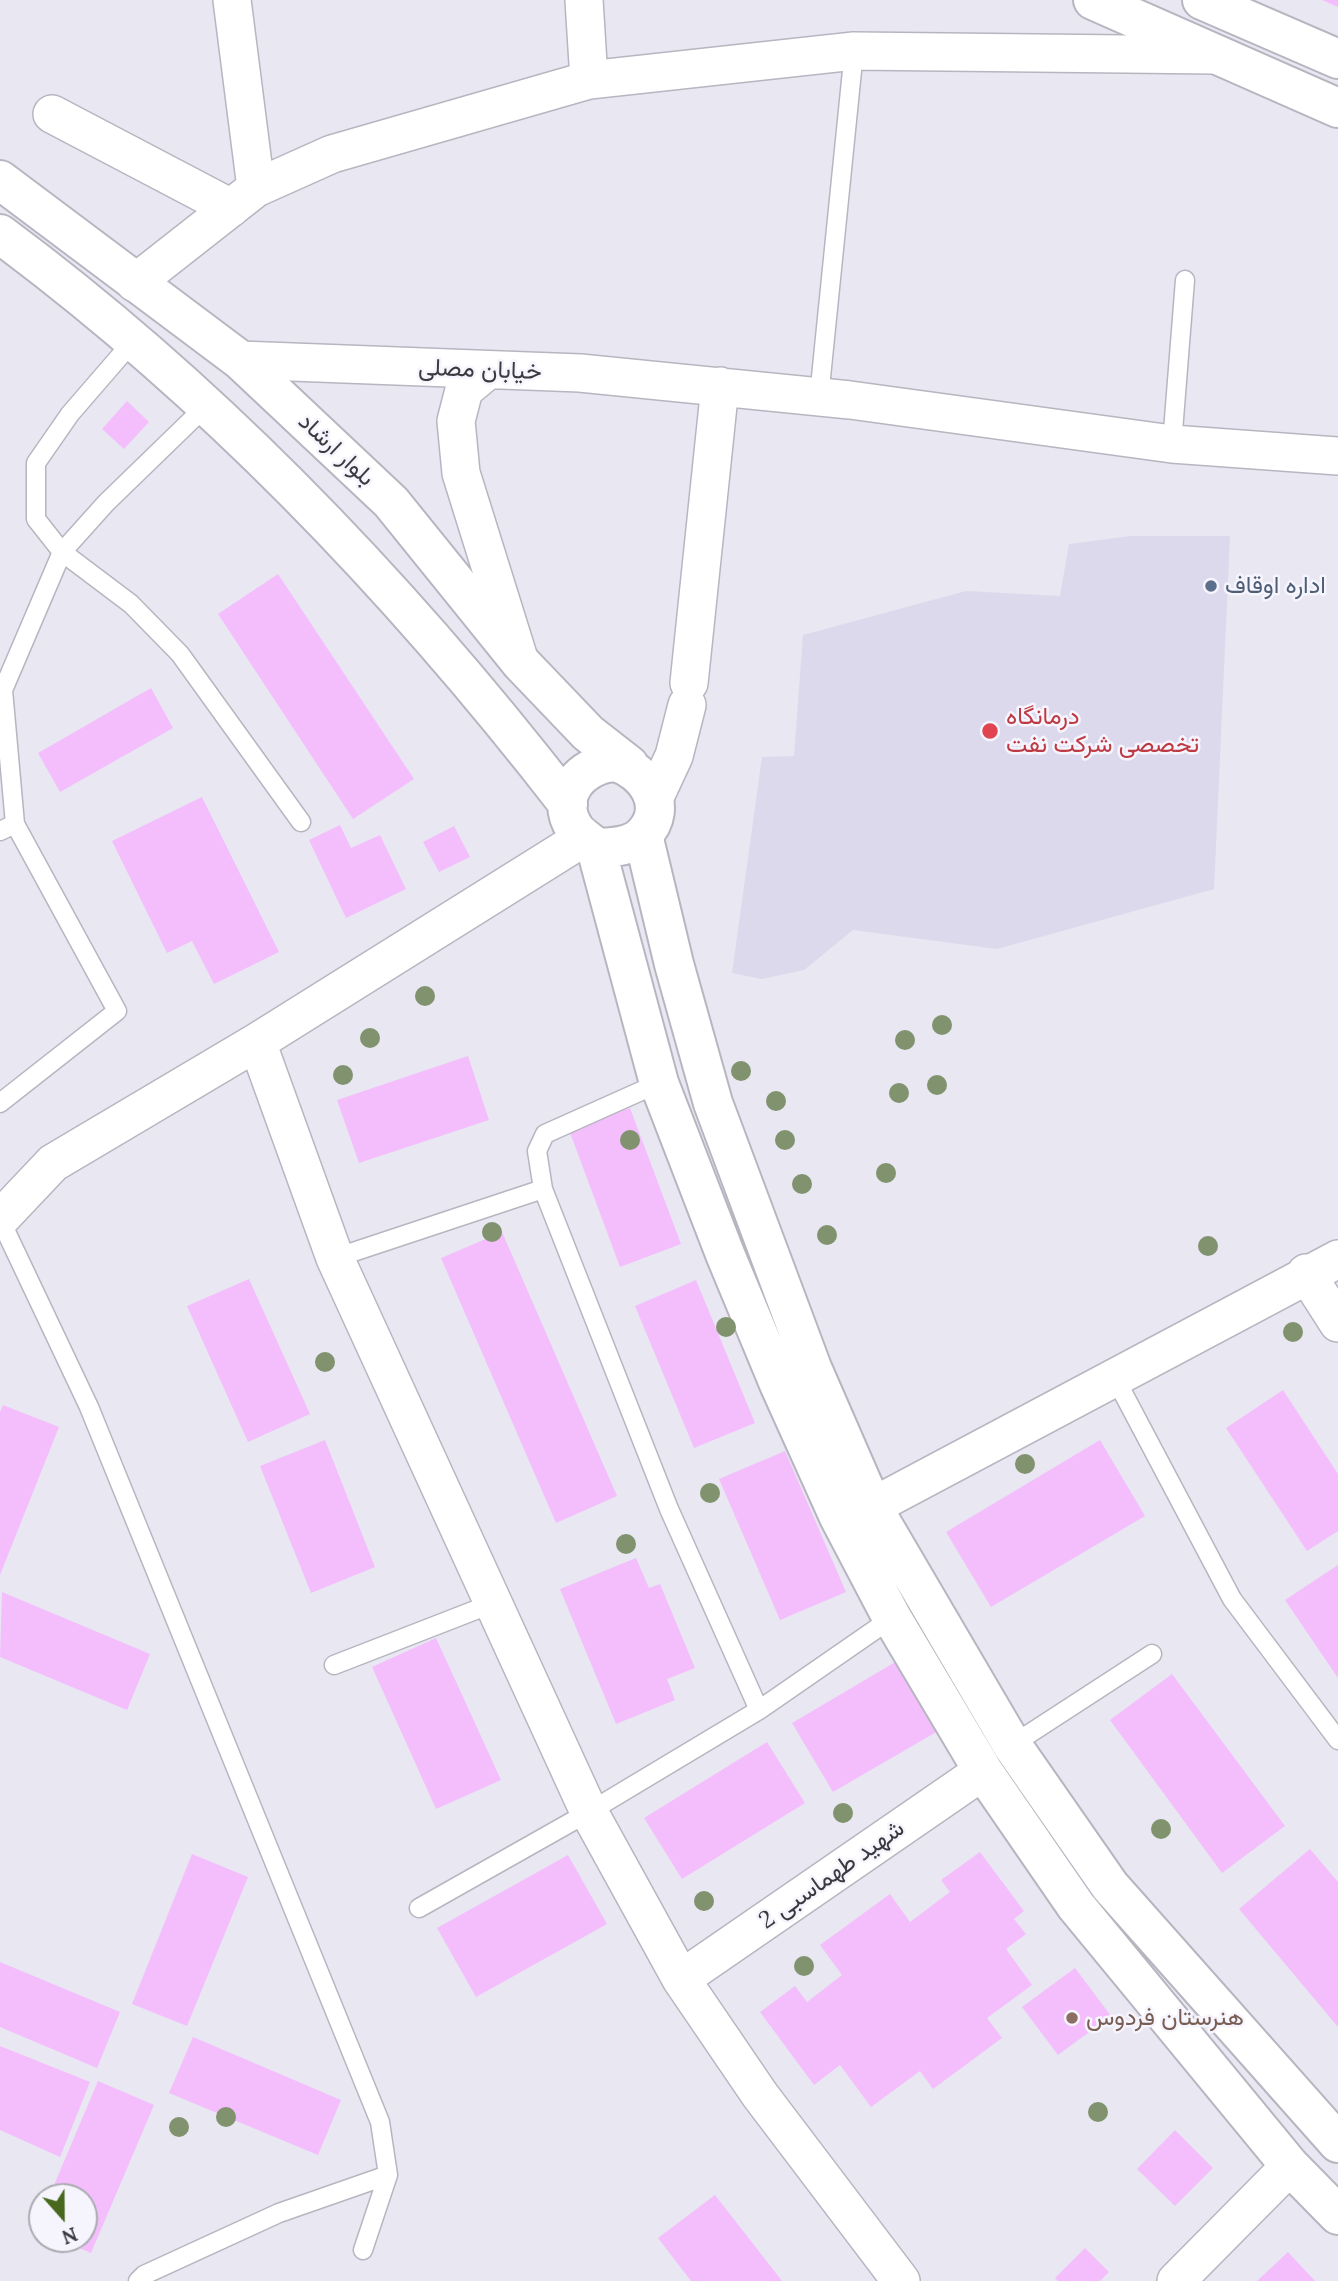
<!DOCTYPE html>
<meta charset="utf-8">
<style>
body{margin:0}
#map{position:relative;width:1338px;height:2281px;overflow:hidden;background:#e8e7f2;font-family:Lora,serif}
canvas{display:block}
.north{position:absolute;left:28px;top:2183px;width:70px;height:70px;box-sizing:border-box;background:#f6f5fe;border:2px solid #ababb2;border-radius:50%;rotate:159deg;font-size:19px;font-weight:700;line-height:28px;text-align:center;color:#3b3b3f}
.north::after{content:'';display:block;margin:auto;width:24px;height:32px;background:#48681e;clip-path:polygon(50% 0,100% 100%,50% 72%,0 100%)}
</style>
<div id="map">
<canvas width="1338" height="2281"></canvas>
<div class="north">N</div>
</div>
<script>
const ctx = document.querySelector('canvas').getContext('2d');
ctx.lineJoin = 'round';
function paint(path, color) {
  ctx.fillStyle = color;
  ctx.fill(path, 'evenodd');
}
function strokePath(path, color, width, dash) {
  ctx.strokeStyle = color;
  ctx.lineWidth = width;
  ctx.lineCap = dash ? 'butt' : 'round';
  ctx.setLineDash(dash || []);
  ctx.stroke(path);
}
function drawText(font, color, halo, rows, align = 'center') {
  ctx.font = font + ' Lora,Vazirmatn,serif';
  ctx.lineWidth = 5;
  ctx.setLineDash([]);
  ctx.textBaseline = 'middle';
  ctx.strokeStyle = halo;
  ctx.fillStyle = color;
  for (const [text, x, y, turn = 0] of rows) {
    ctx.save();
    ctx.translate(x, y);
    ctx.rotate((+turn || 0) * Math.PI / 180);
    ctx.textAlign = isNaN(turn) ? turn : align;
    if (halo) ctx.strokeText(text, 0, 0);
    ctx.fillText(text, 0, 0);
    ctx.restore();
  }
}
const built = new Path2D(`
 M 1131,536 L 1230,536 L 1214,889 L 997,949 L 853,930 L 804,970 L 762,979 L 732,973 L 762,757 L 794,756 L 803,635 L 966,591 L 1060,596 L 1069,544 Z`);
const building = new Path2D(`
 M 1322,0 L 1338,0 L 1338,7 Z
 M 127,401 L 149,422 L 124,449 L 102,429 Z
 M 278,574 L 414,779 L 353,819 L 218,614 Z
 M 151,688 L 173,728 L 60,792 L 38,753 Z
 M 202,797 L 279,952 L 214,984 L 192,941 L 167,953 L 112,841 Z
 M 340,825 L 351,848 L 380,835 L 406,889 L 346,918 L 309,840 Z
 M 454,826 L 470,857 L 439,872 L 423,842 Z
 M 468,1056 L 489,1120 L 359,1163 L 337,1100 Z
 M 630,1108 L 681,1244 L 620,1267 L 569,1130 Z
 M 502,1232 L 617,1496 L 556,1523 L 441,1258 Z
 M 249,1279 L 310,1414 L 248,1442 L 187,1306 Z
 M 696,1280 L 755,1423 L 694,1448 L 635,1306 Z
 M 1283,1390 L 1338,1474 L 1338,1531 L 1307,1551 L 1226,1428 Z
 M 3,1405 L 59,1427 L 0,1575 L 0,1412 Z
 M 325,1440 L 375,1567 L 311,1593 L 260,1466 Z
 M 1100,1440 L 1145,1516 L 991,1607 L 946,1532 Z
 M 785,1451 L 846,1592 L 780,1620 L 719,1479 Z
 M 636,1558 L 649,1588 L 660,1584 L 695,1668 L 667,1679 L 675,1700 L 616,1724 L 560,1589 Z
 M 1338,1565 L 1338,1678 L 1285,1600 Z
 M 2,1592 L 150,1654 L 127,1710 L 0,1657 Z
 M 436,1638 L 501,1780 L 436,1809 L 372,1667 Z
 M 897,1661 L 938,1731 L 833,1792 L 792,1723 Z
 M 1172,1674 L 1285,1826 L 1222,1873 L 1110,1720 Z
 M 767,1742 L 805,1803 L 682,1879 L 644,1818 Z
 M 1310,1849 L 1338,1882 L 1338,2027 L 1239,1909 Z
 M 980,1852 L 1024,1911 L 1014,1919 L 1026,1934 L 1006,1949 L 1032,1985 L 987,2018 L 1002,2038 L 933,2089 L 920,2071 L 871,2107 L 840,2065 L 814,2085 L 760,2012 L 795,1986 L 807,2002 L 842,1975 L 820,1945 L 890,1894 L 910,1922 L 950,1892 L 941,1880 Z
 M 192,1854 L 248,1877 L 187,2026 L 132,2004 Z
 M 568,1855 L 607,1924 L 476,1997 L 437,1928 Z
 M 0,1962 L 120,2012 L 97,2068 L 0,2027 Z
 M 1075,1968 L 1111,2016 L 1058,2055 L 1022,2007 Z
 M 193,2037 L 341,2100 L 318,2155 L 169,2093 Z
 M 0,2046 L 90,2082 L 60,2157 L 0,2130 Z
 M 98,2081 L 154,2105 L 91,2253 L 58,2239 L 84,2239 L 84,2197 L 49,2197 Z
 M 1175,2130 L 1213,2168 L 1175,2206 L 1137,2169 Z
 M 715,2195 L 782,2281 L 691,2281 L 658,2238 Z
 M 42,2215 L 42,2233 L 36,2230 Z
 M 1085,2248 L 1109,2272 L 1100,2281 L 1058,2281 L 1055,2278 Z
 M 1288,2252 L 1315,2281 L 1257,2281 Z`);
const service = new Path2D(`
 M 134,340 L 70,414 L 36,463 L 36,519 L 62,552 L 131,604 L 180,654 L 301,822
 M 819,397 L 854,51
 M 1172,444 L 1185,280
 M 0,831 L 15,824 L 3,690 L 62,552 L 106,503 L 207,405
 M 659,1083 L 545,1134 L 537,1151 L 543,1189 L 669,1509 L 759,1710
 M 0,1103 L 117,1011 L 15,824
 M 0,1219 L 89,1407 L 380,2122 L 388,2175 L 363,2250
 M 335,1258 L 543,1189
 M 1114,1376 L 1232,1599 L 1338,1740
 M 334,1665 L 491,1604
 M 1012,1745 L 1152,1654
 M 419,1908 L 589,1812 L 759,1710 L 892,1618
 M 138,2281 L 144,2275 L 279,2213 L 388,2175`);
const minor = new Path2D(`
 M 232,0 L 256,188
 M 584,0 L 589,80
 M 52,114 L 231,208
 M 135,283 L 256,188 L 332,154 L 589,80 L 854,51 L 1216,55
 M 240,360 L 580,373 L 850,400 L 1172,444 L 1338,456
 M 488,370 L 464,390 L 456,421 L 461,473 L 520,662
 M 689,683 L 720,386
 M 654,799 L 674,756 L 687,705
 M 257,1042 L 335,1258 L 589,1812 L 681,1979 L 760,2095 L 901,2281
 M 0,1219 L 53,1163 L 257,1042 L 583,838
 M 1306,1273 L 1338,1323
 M 845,1521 L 1338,1259
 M 681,1979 L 983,1771
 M 1176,2281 L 1290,2166`);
const primary = new Path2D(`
 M 1093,0 L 1338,108
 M 1202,0 L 1338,59
 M 0,180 L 240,360 L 391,502 L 521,663 L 588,733 L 629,765
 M 0,234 C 217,395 403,591 568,804
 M 615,762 C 645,770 671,807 643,835 C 631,847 613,847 596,848 C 590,841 581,837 575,829 C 553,796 581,764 615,762 Z
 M 643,835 L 674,964 L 713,1103 L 812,1368 L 873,1508 L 1012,1745 L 1110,1886 L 1338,2143
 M 596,848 L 659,1083 L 725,1254 L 779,1384 L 839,1517 L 892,1618 L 983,1771 L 1076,1906 L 1290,2166 L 1338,2215`);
const trees = [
 [425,996],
 [942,1025],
 [370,1038],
 [905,1040],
 [741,1071],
 [343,1075],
 [937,1085],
 [899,1093],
 [776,1101],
 [630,1140],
 [785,1140],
 [886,1173],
 [802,1184],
 [492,1232],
 [827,1235],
 [1208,1246],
 [726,1327],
 [1293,1332],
 [325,1362],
 [1025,1464],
 [710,1493],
 [626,1544],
 [843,1813],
 [1161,1829],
 [704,1901],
 [804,1966],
 [1098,2112],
 [226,2117],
 [179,2127]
];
const markers = [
 [1211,586,7,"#5c6f8a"],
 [990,731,9,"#e0444e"],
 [1072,2018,7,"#8d6e63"]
];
const streetNames = [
 ["خیابان مصلی",480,370,2],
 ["بلوار ارشاد",336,450,43],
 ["شهید طهماسبی 2",832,1875,-35]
];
const serviceNames = [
 ["اداره اوقاف",1225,586]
];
const healthNames = [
 ["درمانگاه",1006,717],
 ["تخصصی شرکت نفت",1006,745]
];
const educationNames = [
 ["هنرستان فردوس",1086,2018]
];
paint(built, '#dcd9ec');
paint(building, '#f4befd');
strokePath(service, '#b7b6c0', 21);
strokePath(minor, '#b7b6c0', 40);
strokePath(primary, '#b7b6c0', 42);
strokePath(service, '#fff', 18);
strokePath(minor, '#fff', 37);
strokePath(primary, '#fff', 38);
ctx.fillStyle = '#80926e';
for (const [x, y] of trees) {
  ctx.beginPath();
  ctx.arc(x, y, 10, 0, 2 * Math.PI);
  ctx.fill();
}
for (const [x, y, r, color] of markers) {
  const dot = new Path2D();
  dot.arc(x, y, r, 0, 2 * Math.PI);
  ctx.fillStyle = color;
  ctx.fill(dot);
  strokePath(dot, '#f6f5fe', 2.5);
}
drawText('24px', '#3b3b3f', '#f6f5fe', streetNames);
drawText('24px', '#4e5e75', '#f6f5fe', serviceNames, 'left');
drawText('24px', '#be3a42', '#f6f5fe', healthNames, 'left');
drawText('24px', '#785e54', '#f6f5fe', educationNames, 'left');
</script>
